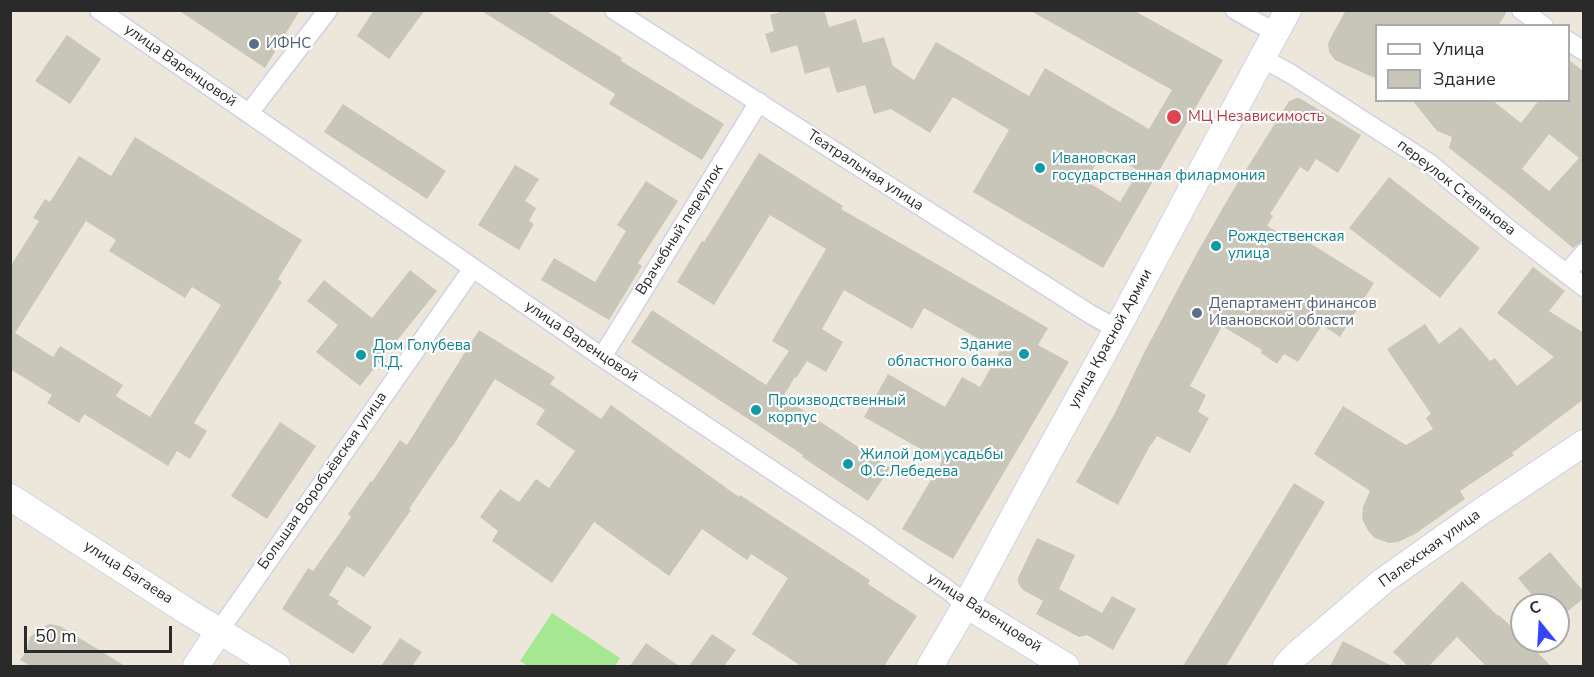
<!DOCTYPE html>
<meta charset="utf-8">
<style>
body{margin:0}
#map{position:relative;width:1594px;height:677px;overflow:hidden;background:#ede7db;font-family:"Nunito Sans",sans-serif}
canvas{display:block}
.frame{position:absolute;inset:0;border:12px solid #2a2a2a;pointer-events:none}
.legend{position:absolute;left:1375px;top:24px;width:195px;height:78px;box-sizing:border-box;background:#fff;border:2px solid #aaa;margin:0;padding:8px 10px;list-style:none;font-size:18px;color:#2a2a2a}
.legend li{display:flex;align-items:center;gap:12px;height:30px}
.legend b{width:30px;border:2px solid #aaa}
.north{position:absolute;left:1510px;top:593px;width:60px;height:60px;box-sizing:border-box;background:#fff;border:2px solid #aaa;border-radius:50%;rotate:342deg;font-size:16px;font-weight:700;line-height:24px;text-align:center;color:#2a2a2a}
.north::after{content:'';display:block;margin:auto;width:21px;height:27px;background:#3644ff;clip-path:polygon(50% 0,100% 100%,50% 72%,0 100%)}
.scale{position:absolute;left:24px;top:626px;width:148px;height:27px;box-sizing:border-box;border:3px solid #2a2a2a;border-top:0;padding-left:8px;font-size:18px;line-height:21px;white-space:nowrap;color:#2a2a2a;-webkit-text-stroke:4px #fff;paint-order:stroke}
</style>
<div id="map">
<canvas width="1594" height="677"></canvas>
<div class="frame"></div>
<ul class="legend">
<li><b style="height:8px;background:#fff"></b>Улица</li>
<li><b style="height:16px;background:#c8c5b9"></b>Здание</li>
</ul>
<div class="north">С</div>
<div class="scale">50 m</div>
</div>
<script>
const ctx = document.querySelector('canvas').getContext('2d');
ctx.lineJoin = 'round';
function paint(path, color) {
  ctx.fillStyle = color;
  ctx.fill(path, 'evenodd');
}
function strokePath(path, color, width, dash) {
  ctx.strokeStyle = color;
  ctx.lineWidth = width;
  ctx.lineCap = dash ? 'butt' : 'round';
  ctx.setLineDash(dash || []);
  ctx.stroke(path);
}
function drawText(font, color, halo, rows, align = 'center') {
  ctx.font = font + ' "Nunito Sans",sans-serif';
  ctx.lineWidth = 4.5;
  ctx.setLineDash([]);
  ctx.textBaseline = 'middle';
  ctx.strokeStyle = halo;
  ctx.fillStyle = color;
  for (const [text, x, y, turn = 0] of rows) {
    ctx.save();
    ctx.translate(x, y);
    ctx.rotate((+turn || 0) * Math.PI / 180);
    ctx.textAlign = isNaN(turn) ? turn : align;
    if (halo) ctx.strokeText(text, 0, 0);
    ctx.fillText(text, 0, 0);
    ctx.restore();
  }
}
const green = new Path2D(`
 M 552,613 L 620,658 L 615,666 L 528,666 L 520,661 Z`);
const building = new Path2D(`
 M 178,10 L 300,10 L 265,68 Z
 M 374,10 L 425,10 L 389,59 L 357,36 Z
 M 480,10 L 545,10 L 622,58 L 621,61 L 724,124 L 702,160 L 609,104 L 615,94 Z
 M 787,10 L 824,10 L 829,27 L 856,19 L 863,43 L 884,37 L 893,66 L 914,80 L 936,42 L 1029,96 L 1045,68 L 1149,129 L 1172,90 L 1029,10 L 1133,10 L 1223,60 L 1103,268 L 973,192 L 1009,130 L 953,97 L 930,133 L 891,109 L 874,114 L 865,85 L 837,93 L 829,67 L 805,74 L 797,45 L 771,53 L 765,34 L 774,31 L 770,15 ZM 1104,150 L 1139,171 L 1120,202 L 1086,181 Z
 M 1346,10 L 1508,10 L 1498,26 L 1377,26 L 1377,79 L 1335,60 L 1329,52 L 1328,44 L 1330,39 Z
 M 67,35 L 101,59 L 70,104 L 35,81 Z
 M 1569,60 L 1584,72 L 1584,240 L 1573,248 L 1507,193 L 1449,148 L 1452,137 L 1437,131 L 1412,100 L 1492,100 L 1521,123 L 1539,100 L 1569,100 ZM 1549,134 L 1579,158 L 1549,191 L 1522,169 Z
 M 1297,98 L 1301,99 L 1361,135 L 1338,173 L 1316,159 L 1308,172 L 1300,167 L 1270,214 L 1273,216 L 1267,226 L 1293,241 L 1297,235 L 1374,283 L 1340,337 L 1322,325 L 1298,362 L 1284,354 L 1277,364 L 1261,353 L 1262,350 L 1222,326 L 1190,386 L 1206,395 L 1198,412 L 1209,418 L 1190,453 L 1157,436 L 1152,444 L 1151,444 L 1118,505 L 1076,482 L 1115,413 L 1144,353 L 1197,253 L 1232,192 L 1289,101 Z
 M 343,104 L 446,171 L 427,199 L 324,132 Z
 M 135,137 L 302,240 L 278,279 L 282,282 L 194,423 L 207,431 L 190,459 L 177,451 L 168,466 L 84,414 L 79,423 L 47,403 L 52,395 L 10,369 L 10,267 L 39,221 L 33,218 L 45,199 L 50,202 L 79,156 L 111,176 ZM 86,221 L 116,240 L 109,251 L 185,298 L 192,287 L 221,305 L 150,417 L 116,396 L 123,385 L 60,346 L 53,357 L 15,333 Z
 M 759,153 L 843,206 L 841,209 L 1048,328 L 1038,345 L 1069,362 L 953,559 L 902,529 L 942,461 L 864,417 L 888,374 L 945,407 L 962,377 L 980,387 L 1000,351 L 924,308 L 912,329 L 844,290 L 822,329 L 843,342 L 826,372 L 807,361 L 796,378 L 795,377 L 783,397 L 890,468 L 868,501 L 802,457 L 803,455 L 631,342 L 652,310 L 766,385 L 789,351 L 772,341 L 826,249 L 770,215 L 714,305 L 677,282 L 702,241 L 704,242 Z
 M 515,165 L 539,179 L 525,201 L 536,208 L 529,221 L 534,224 L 519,250 L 478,225 Z
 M 1389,177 L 1480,248 L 1440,298 L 1349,228 Z
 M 646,181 L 678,201 L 638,263 L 642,266 L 609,320 L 541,280 L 554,258 L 595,282 L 626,231 L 617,225 Z
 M 1533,267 L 1565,291 L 1549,311 L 1584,333 L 1584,399 L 1512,453 L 1514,455 L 1460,491 L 1465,499 L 1415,534 L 1398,542 L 1389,543 L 1375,538 L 1369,532 L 1362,519 L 1363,507 L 1370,491 L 1314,454 L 1343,406 L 1406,445 L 1433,429 L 1426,418 L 1431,414 L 1387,349 L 1425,324 L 1439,344 L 1461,327 L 1490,361 L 1495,358 L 1517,386 L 1554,357 L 1497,313 Z
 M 410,270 L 437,291 L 360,386 L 316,352 L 338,325 L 307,301 L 324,280 L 372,318 Z
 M 479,330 L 555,377 L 550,384 L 601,419 L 611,405 L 739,497 L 740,495 L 870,580 L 868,584 L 917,616 L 884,666 L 801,666 L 752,634 L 788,578 L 751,554 L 747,560 L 702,529 L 669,576 L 594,522 L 552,583 L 492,541 L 498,531 L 480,517 L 500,489 L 519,502 L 536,479 L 549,488 L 575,451 L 536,424 L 545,410 L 495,379 L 452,447 L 451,447 L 409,509 L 411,510 L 364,577 L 347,566 L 329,595 L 339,601 L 337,604 L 372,627 L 353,654 L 282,609 L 308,568 L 313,571 L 351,517 L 348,514 L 371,481 L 372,482 L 400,440 L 407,445 Z
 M 280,422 L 316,446 L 267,519 L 231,496 Z
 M 1294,483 L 1325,502 L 1226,666 L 1183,666 Z
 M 1037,538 L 1075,555 L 1059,589 L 1102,613 L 1112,596 L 1136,609 L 1113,650 L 1087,635 L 1079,637 L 1036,614 L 1043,601 L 1023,590 L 1018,583 L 1018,578 Z
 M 1550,552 L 1584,592 L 1584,598 L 1558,619 L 1558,605 L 1540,605 L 1518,578 Z
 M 1462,581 L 1498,616 L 1499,615 L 1522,637 L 1522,641 L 1526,641 L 1551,666 L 1486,666 L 1457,637 L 1429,666 L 1408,666 L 1393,652 Z
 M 50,624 L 60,626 L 125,666 L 31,666 L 20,660 L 26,652 L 30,637 L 40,628 Z
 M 712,634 L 736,650 L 724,666 L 689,666 Z
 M 400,638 L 422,652 L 412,666 L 381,666 Z
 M 1343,641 L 1392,666 L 1330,666 Z
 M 646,643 L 679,666 L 630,666 Z`);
const street = new Path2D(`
 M 99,10 L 602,357 L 866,533 L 948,590 L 966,605
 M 614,10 L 942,220 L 1090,314 L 1117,329
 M 1235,10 L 1276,33
 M 1521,10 L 1544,26
 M 1568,41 L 1584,51
 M 1262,58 L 1291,74 L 1429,163 L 1511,231 L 1584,287
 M 249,113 L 328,10
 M 1567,273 L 1584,253
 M 602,357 L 759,102
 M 219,631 L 473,268`);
const secondary = new Path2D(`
 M 10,497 L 188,612 L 277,666
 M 966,605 L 1066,666
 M 196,666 L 219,631
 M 930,666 L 966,605 L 1036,475 L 1117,329 L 1203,168 L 1288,10
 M 1286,666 L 1295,656 L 1383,581 L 1479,513 L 1584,443`);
const markers = [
 [254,44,6,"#5c6f8a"],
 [1174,117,8,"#e0444e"],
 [1040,168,6,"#0f9aa8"],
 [1216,246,6,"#0f9aa8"],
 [1197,313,6,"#5c6f8a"],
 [1024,354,6,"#0f9aa8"],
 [361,355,6,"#0f9aa8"],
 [756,410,6,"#0f9aa8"],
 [848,464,6,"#0f9aa8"]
];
const serviceNames = [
 ["ИФНС",266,44],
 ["Департамент финансов",1209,304],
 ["Ивановской области",1209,321]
];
const streetNames = [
 ["улица Варенцовой",180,66,35],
 ["Театральная улица",865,171,33],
 ["переулок Степанова",1456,188,38],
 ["Врачебный переулок",680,230,-58],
 ["улица Красной Армии",1111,339,-61],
 ["улица Варенцовой",581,342,34],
 ["Большая Воробьёвская улица",323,481,-55],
 ["Палехская улица",1430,549,-36],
 ["улица Багаева",128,573,33],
 ["улица Варенцовой",984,613,33]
];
const healthNames = [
 ["МЦ Независимость",1188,117]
];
const cultureNames = [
 ["Ивановская",1052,159],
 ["государственная филармония",1052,176],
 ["Рождественская",1228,237],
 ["улица",1228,254],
 ["Здание",1012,345,"right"],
 ["областного банка",1012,362,"right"],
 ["Дом Голубева",373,346],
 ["П.Д.",373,363],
 ["Производственный",768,401],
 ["корпус",768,418],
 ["Жилой дом усадьбы",860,455],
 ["Ф.С.Лебедева",860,472]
];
paint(green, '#a6e892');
paint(building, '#c8c5b9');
strokePath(street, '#d0d1e4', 21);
strokePath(secondary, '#d0d1e4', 28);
strokePath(street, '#fff', 18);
strokePath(secondary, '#fff', 26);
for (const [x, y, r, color] of markers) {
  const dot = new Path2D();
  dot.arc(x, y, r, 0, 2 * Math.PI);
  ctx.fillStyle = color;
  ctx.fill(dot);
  strokePath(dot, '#fff', 2);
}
drawText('15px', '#4e5e75', '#fff', serviceNames, 'left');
drawText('15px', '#2a2a2a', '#fff', streetNames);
drawText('15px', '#be3a42', '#fff', healthNames, 'left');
drawText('15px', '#0d838f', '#fff', cultureNames, 'left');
</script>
